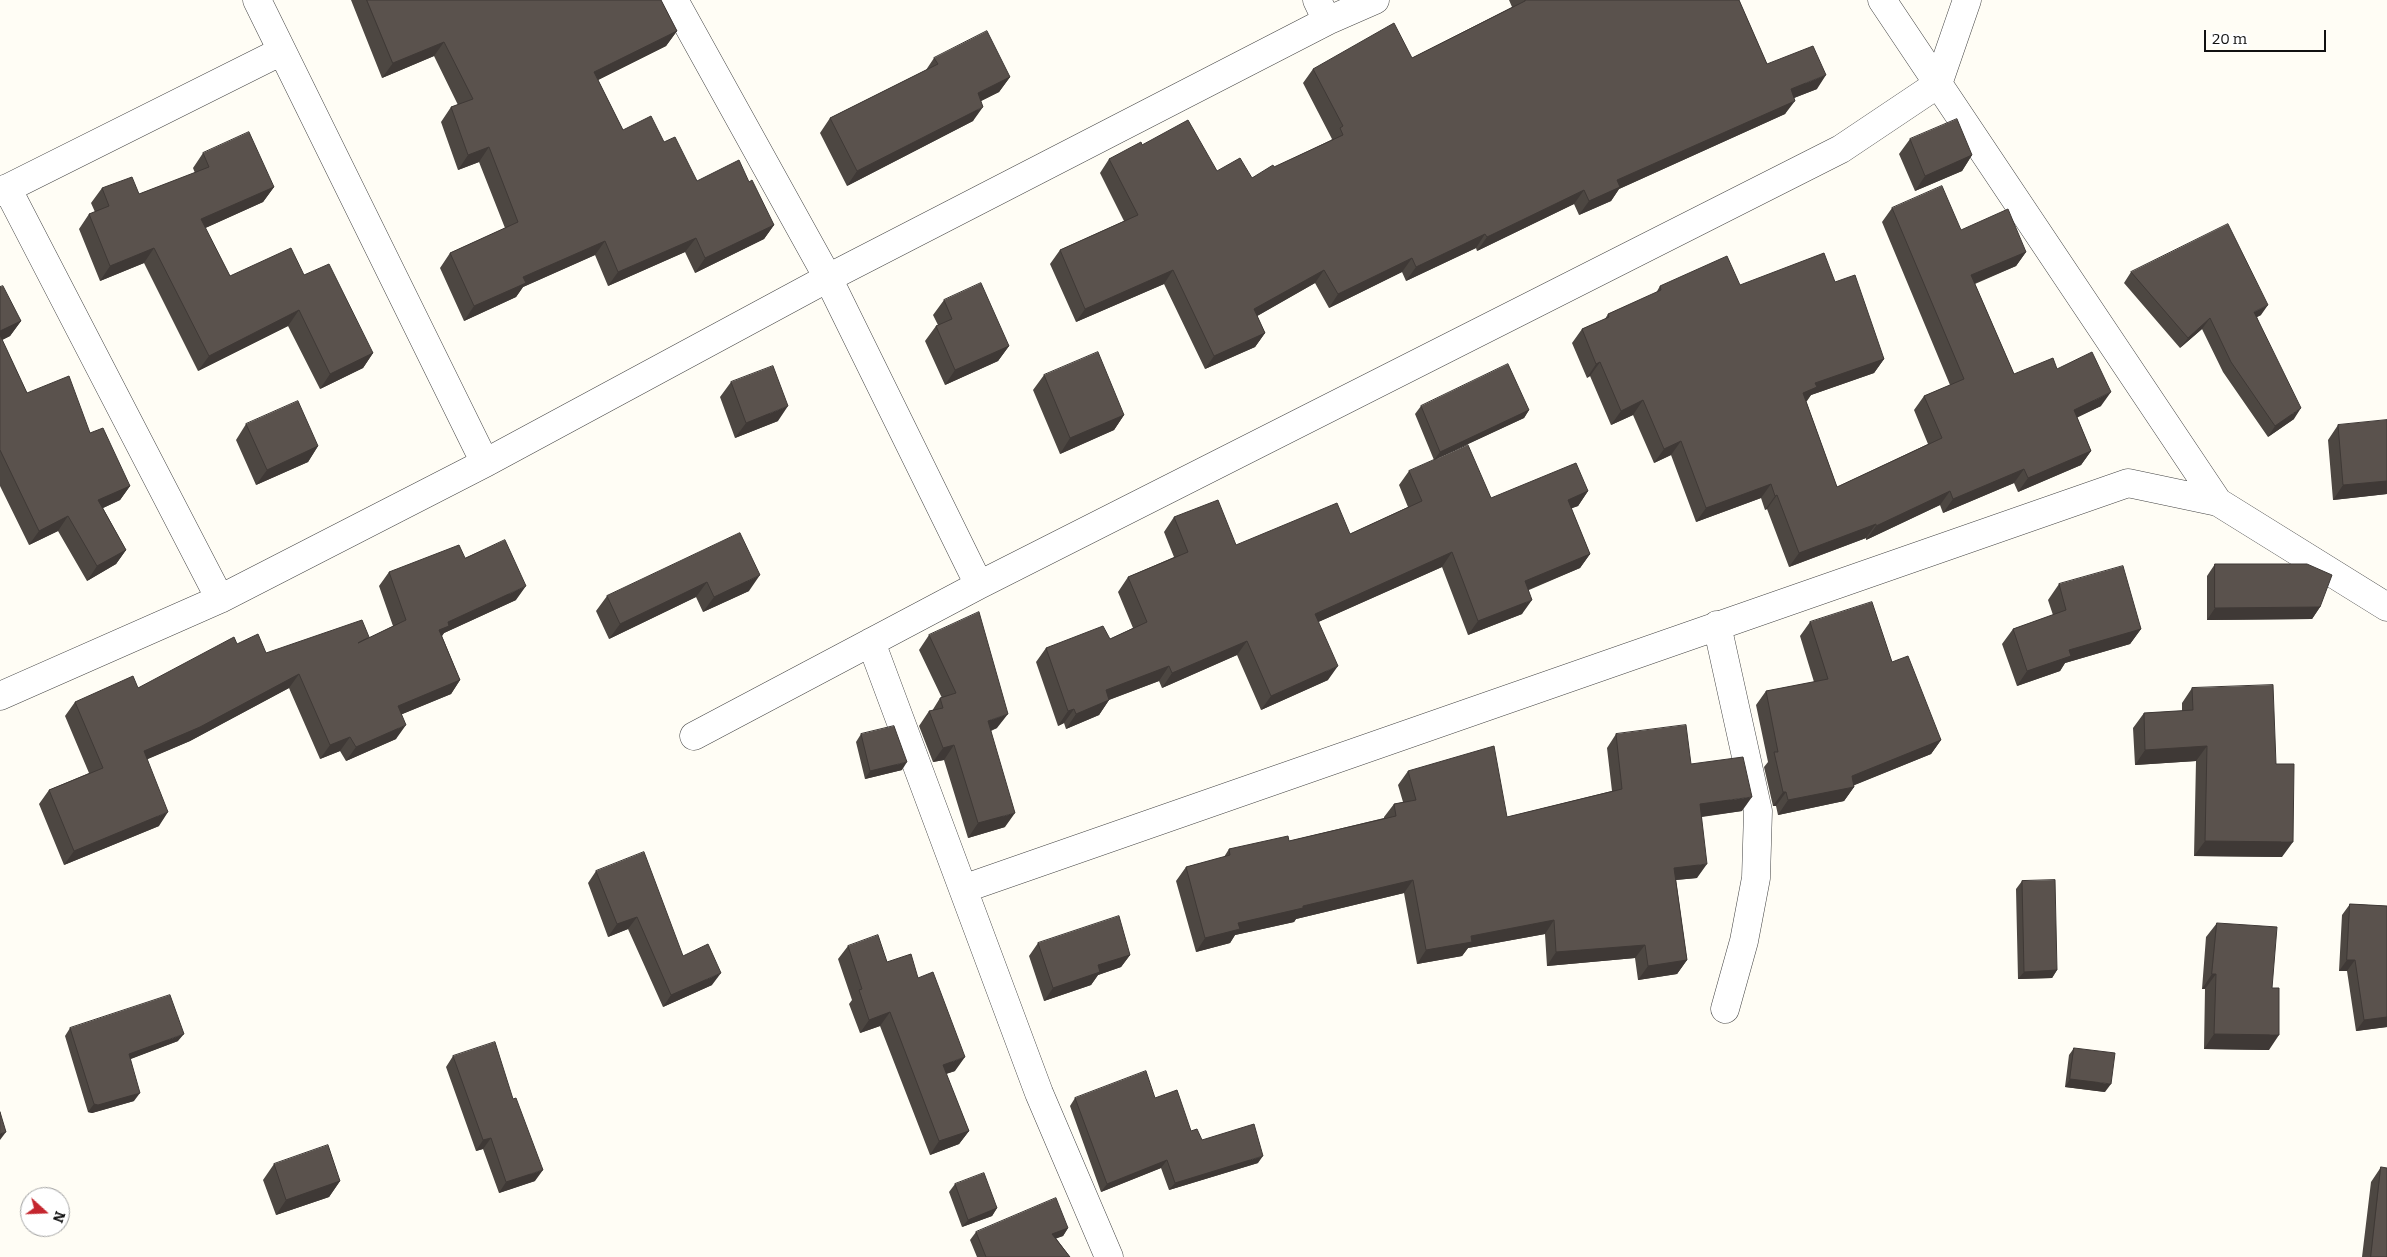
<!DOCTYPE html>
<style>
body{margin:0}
#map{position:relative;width:2387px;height:1257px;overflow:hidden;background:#fffdf5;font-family:Bitter,serif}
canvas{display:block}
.north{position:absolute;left:20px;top:1187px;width:50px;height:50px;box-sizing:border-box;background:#fff;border:1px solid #a0a0a0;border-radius:50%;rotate:110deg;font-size:14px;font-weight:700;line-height:20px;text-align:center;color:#111}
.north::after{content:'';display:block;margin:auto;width:18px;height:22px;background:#c4262e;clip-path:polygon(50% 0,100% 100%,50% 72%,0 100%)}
.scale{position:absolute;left:2204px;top:30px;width:122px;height:22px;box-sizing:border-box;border:2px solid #111;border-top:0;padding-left:6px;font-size:15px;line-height:18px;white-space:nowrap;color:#111;-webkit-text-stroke:4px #fff;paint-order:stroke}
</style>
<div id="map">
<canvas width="2387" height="1257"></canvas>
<div class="north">N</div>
<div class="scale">20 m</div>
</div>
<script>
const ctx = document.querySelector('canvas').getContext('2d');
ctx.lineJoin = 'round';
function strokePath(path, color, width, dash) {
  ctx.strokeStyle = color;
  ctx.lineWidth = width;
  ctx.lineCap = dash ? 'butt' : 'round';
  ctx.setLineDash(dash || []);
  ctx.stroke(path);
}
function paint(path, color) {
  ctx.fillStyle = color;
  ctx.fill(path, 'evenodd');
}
const minor = new Path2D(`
 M 257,0 L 485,463
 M 674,0 L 828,278 L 979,585
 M 1317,0 L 1327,21
 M 1882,0 L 2218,502 L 2387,607
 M 7,188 L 220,599
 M 0,192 L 282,51
 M 1717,625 L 1758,811 L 1756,878 L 1744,941 L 1725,1009
 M 871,642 L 1039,1093 L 1109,1257
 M 0,696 L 220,599 L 485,463 L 828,278 L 1327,21 L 1375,0
 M 694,736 L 979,585 L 1841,149 L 1938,84 L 1967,0
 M 963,889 L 2128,483 L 2218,502`);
const wall = new Path2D(`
 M 351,0 L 661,0 L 677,31 L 666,46 L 598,80 L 623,130 L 664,142 L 697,181 L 749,182 L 774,225 L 764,239 L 695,273 L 685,252 L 608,286 L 595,255 L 523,287 L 516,297 L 464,321 L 440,268 L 450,253 L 505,228 L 479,162 L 458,170 L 441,122 L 451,107 L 458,105 L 434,56 L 382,78 Z
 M 1509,0 L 1739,0 L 1767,64 L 1817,89 L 1794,98 L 1785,114 L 1619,189 L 1611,201 L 1579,215 L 1574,204 L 1477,251 L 1476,248 L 1406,281 L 1402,272 L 1329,308 L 1315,283 L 1257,316 L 1265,333 L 1255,347 L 1205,369 L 1164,284 L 1076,322 L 1050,264 L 1060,250 L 1124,221 L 1100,173 L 1109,159 L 1142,145 L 1217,171 L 1252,178 L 1331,140 L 1332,139 L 1303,83 L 1313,69 L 1412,58 L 1512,7 Z
 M 934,58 L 1010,77 L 999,92 L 981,101 L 973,121 L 847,186 L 820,133 L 830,118 L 926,70 Z
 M 1910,139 L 1972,155 L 1962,171 L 1915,191 L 1899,154 Z
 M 203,153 L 274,187 L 263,202 L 205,228 L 230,276 L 304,275 L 373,353 L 363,368 L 320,389 L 288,326 L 198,371 L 144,263 L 100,281 L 79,229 L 89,214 L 95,212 L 91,203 L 102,188 L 139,194 L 195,173 L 193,168 Z
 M 1892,208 L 2026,252 L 2016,266 L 1975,284 L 2014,374 L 2057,369 L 2101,406 L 2077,417 L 2091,451 L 2081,465 L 2018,492 L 2014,483 L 1943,513 L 1940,505 L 1866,540 L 1866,538 L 1789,567 L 1767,509 L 1765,510 L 1761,498 L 1696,522 L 1671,455 L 1654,463 L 1633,415 L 1611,425 L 1590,376 L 1587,378 L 1572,343 L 1582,329 L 1605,319 L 1608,314 L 1656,293 L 1660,286 L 1740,285 L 1835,282 L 1884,359 L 1874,373 L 1811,395 L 1806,401 L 1837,487 L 1928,444 L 1914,410 L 1924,396 L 1950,385 L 1882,222 Z
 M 2131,272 L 2261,315 L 2257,317 L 2294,419 L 2268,437 L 2223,372 L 2202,329 L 2180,348 L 2124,283 Z
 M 0,287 L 21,321 L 10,336 L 2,340 L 27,393 L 90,433 L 130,486 L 120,500 L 103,508 L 126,550 L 116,564 L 87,581 L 58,531 L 29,545 L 0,486 Z
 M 944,300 L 1009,346 L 998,361 L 945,385 L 925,341 L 936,326 L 938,325 L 933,315 Z
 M 1044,375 L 1124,415 L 1114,430 L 1060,454 L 1033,390 Z
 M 731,382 L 778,421 L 735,438 L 720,397 Z
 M 1421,406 L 1529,410 L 1524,418 L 1437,458 L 1491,498 L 1588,491 L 1578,506 L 1571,508 L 1590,554 L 1580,568 L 1529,590 L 1522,614 L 1468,635 L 1442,567 L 1318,622 L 1328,680 L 1261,710 L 1237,655 L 1162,688 L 1159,681 L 1109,700 L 1099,715 L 1066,729 L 1064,723 L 1058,726 L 1036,662 L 1046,648 L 1110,639 L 1133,628 L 1118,592 L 1128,577 L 1174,557 L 1164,532 L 1174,517 L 1236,545 L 1350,534 L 1408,507 L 1399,485 L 1409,471 L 1434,460 L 1415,414 Z
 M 2387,420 L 2387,494 L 2333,500 L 2328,440 L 2338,425 Z
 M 246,424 L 318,446 L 308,462 L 256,485 L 236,440 Z
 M 740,533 L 749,591 L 703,612 L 696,597 L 609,639 L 596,611 L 607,596 Z
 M 465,558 L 516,600 L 444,633 L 442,636 L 460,680 L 451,694 L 402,714 L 396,739 L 346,761 L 340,751 L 320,759 L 289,688 L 190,741 L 147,759 L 159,826 L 64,865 L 39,804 L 49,790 L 89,773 L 65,716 L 75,702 L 138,688 L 237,644 L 266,653 L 369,638 L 393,626 L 379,586 L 389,572 Z
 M 2215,564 L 2320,607 L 2312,619 L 2207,620 L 2207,576 Z
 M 2059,584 L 2141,629 L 2130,644 L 2065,663 L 2060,671 L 2017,686 L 2002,644 L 2013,629 L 2053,615 L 2048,600 Z
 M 1810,622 L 1892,662 L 1941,740 L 1931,754 L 1854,785 L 1854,787 L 1844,801 L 1778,815 L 1776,806 L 1773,806 L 1764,767 L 1768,762 L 1756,705 L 1766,691 L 1814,682 L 1800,636 Z
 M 929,635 L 997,728 L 991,731 L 1005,827 L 968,838 L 944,760 L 933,762 L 919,726 L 929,711 L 932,711 L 940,698 L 942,698 L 919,650 Z
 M 2192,688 L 2276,764 L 2282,857 L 2194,856 L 2196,761 L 2135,765 L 2133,728 L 2144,713 L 2182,711 L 2182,703 Z
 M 861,734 L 902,770 L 865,779 L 856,742 Z
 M 1616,734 L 1691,764 L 1742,811 L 1702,817 L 1697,878 L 1676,880 L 1687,960 L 1677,974 L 1638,980 L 1635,958 L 1547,966 L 1545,934 L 1468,948 L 1462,956 L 1417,964 L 1404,893 L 1296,919 L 1294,922 L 1235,935 L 1230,943 L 1196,952 L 1176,881 L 1186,867 L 1224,857 L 1229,849 L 1289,841 L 1384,818 L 1384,817 L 1394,804 L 1403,802 L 1398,785 L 1408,771 L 1507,817 L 1612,791 L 1607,748 Z
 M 596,871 L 712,985 L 663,1007 L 628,929 L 608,937 L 588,883 Z
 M 2022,881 L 2057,970 L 2052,978 L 2018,979 L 2016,889 Z
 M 2350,904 L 2387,906 L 2387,1027 L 2356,1031 L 2347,971 L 2339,971 L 2342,915 Z
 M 2217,923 L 2272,988 L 2269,1050 L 2204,1049 L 2205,989 L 2202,989 L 2206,937 Z
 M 1038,943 L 1130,955 L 1121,967 L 1098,975 L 1091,985 L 1044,1001 L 1029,956 Z
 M 848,946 L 887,962 L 918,978 L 955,1071 L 946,1074 L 969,1131 L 959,1144 L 930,1155 L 880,1026 L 860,1033 L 849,1004 L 852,1000 L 838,959 Z
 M 70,1028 L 178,1041 L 130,1059 L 134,1101 L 92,1113 L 88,1112 L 65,1036 Z
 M 2074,1048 L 2105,1092 L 2065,1087 L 2069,1055 Z
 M 453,1056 L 535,1181 L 499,1193 L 483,1149 L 476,1151 L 446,1067 Z
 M 1075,1098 L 1155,1098 L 1191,1131 L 1202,1140 L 1258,1163 L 1169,1190 L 1161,1168 L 1101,1192 L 1070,1106 Z
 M 274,1164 L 340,1181 L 329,1197 L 276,1215 L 263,1180 Z
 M 2381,1167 L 2387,1257 L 2362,1257 L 2371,1182 Z
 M 955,1184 L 997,1208 L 992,1216 L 962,1227 L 949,1192 Z
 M 1068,1228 L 1063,1236 L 1056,1238 L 1070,1257 L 977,1257 L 970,1240 L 976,1232 Z`);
const shadedWall = new Path2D(`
 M 677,31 L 666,46 L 584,87 L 594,72 Z
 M 444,42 L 434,56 L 382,78 L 393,63 Z
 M 1826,75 L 1817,89 L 1781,103 L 1791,89 Z
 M 1010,77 L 999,92 L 967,108 L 978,93 Z
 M 1795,101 L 1785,114 L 1619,189 L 1611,201 L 1579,215 L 1589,201 L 1617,180 Z
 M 983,107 L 973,121 L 847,186 L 857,171 Z
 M 489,147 L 479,162 L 458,170 L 468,155 Z
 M 1972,155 L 1962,171 L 1915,191 L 1925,176 Z
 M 274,187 L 263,202 L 190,235 L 201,219 Z
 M 1584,190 L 1574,204 L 1477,251 L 1487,237 Z
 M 774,225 L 764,239 L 695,273 L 705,258 Z
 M 1485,234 L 1476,248 L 1406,281 L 1416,267 Z
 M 696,238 L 685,252 L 608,286 L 618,272 Z
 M 605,241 L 595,255 L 523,287 L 516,297 L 464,321 L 474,306 L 523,277 Z
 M 154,248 L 144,263 L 100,281 L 110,266 Z
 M 2026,252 L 2016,266 L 1961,289 L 1971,275 Z
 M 1412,258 L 1402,272 L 1329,308 L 1338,294 Z
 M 1173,270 L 1164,284 L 1076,322 L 1085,309 Z
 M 1324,270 L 1315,283 L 1245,323 L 1254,309 Z
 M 2268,305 L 2261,315 L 2247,322 L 2254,312 Z
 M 299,310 L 288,326 L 198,371 L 209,356 Z
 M 2210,318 L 2202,329 L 2180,348 L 2188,338 Z
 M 21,321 L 10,336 L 0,341 L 0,331 Z
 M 1265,333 L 1255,347 L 1205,369 L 1214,356 Z
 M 1009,346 L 998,361 L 945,385 L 955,370 Z
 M 373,353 L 363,368 L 320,389 L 330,374 Z
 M 1884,359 L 1874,373 L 1811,395 L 1807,401 L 1793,407 L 1803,393 L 1815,383 Z
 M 1600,362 L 1590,376 L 1587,378 L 1596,364 Z
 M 2111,392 L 2101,406 L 2064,424 L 2074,410 Z
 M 1643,400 L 1633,415 L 1611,425 L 1621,411 Z
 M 788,406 L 778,421 L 735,438 L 746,423 Z
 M 2301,408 L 2294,419 L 2268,437 L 2275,426 Z
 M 1529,410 L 1524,418 L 1434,460 L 1440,452 Z
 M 1124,415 L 1114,430 L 1060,454 L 1070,438 Z
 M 1681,441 L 1671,455 L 1654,463 L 1664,449 Z
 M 318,446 L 308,462 L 256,485 L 267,470 Z
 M 2091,451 L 2081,465 L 2018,492 L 2028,478 Z
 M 2024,469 L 2014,483 L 1943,513 L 1953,499 Z
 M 2387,481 L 2387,494 L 2333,500 L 2343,485 Z
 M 1771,484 L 1761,498 L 1696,522 L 1706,508 Z
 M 130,486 L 120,500 L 88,515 L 98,500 Z
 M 1588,491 L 1578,506 L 1557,514 L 1568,500 Z
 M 1950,491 L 1940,505 L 1866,540 L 1876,526 Z
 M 1777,495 L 1767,509 L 1765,510 L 1775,496 Z
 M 68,516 L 58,531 L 29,545 L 39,531 Z
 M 1876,524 L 1866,538 L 1789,567 L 1799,553 Z
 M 126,550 L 116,564 L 87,581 L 97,566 Z
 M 1452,552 L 1442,567 L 1305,628 L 1315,614 Z
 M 1590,554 L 1580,568 L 1515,595 L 1525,581 Z
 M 760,575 L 749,591 L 703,612 L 714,597 Z
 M 707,582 L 696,597 L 609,639 L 620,624 Z
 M 526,586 L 516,600 L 444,633 L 439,640 L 439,630 L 448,622 Z
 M 1532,600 L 1522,614 L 1468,635 L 1478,621 Z
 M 2320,607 L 2312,619 L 2207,620 L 2215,608 Z
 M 2141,629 L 2130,644 L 2065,663 L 2060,671 L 2017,686 L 2027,671 L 2069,650 Z
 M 1247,641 L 1237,655 L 1162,688 L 1172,673 Z
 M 1169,666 L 1159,681 L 1095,705 L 1106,690 Z
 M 1338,666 L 1328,680 L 1261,710 L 1271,696 Z
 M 299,674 L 289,688 L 190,741 L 134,765 L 144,751 Z
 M 460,680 L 451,694 L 388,720 L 398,706 Z
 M 1109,700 L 1099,715 L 1066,729 L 1076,714 Z
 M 1074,709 L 1064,723 L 1058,726 L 1068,711 Z
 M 1008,714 L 997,728 L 977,735 L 988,721 Z
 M 406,725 L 396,739 L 346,761 L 356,747 Z
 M 350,737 L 340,751 L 320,759 L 330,745 Z
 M 1941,740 L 1931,754 L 1845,789 L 1854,787 L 1844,801 L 1778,815 L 1788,800 L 1852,776 Z
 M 954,745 L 944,760 L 933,762 L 943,748 Z
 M 2207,746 L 2196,761 L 2135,765 L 2145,750 Z
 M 907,762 L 902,770 L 865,779 L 870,771 Z
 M 1783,792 L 1786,792 L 1776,806 L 1773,806 Z
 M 1752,797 L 1742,811 L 1691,818 L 1700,804 Z
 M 168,812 L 159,826 L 64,865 L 74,851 Z
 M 1015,813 L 1005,827 L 968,838 L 978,823 Z
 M 2205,841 L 2293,842 L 2282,857 L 2194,856 Z
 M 1707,864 L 1697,878 L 1664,881 L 1674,868 Z
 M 1413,880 L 1404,893 L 1296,919 L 1294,922 L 1235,935 L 1230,943 L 1196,952 L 1205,938 L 1238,923 L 1303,906 Z
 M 637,917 L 628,929 L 608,937 L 617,924 Z
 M 1554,920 L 1545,934 L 1468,948 L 1462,956 L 1417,964 L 1426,950 L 1471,936 Z
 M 1645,945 L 1635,958 L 1547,966 L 1556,952 Z
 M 1130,955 L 1121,967 L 1098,975 L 1091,985 L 1044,1001 L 1053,988 L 1098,965 Z
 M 1687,960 L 1677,974 L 1638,980 L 1648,966 Z
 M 2347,960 L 2355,960 L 2347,971 L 2339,971 Z
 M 2057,970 L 2052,978 L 2018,979 L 2024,972 Z
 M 721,973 L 712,985 L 663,1007 L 671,995 Z
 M 2212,974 L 2216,974 L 2205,989 L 2202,989 Z
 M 890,1012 L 880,1026 L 860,1033 L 869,1020 Z
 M 2387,1017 L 2387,1027 L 2356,1031 L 2364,1020 Z
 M 184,1034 L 178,1041 L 123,1062 L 129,1054 Z
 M 2214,1034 L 2279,1035 L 2269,1050 L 2204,1049 Z
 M 965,1057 L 955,1071 L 933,1078 L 943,1065 Z
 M 2070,1079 L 2111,1084 L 2105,1092 L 2065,1087 Z
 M 140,1093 L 134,1101 L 92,1113 L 88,1112 L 94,1104 Z
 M 969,1131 L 959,1144 L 930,1155 L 939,1141 Z
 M 6,1132 L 0,1140 L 0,1134 Z
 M 491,1138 L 483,1149 L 476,1151 L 483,1140 Z
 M 1263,1156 L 1258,1163 L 1169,1190 L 1175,1183 Z
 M 1167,1160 L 1161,1168 L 1101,1192 L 1107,1184 Z
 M 543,1170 L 535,1181 L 499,1193 L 506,1182 Z
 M 340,1181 L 329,1197 L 276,1215 L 286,1200 Z
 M 997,1208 L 992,1216 L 962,1227 L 968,1220 Z
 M 1068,1228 L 1063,1236 L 1047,1242 L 1052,1234 Z`);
const building = new Path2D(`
 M 367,0 L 661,0 L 677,31 L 594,72 L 623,130 L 651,116 L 664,142 L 675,137 L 697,181 L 739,160 L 749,182 L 752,180 L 774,225 L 705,258 L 696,238 L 618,272 L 605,241 L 523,277 L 526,283 L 474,306 L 450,253 L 518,222 L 489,147 L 468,155 L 451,107 L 473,99 L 444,42 L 393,63 Z
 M 1525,0 L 1739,0 L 1767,64 L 1813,46 L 1826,75 L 1791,89 L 1795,101 L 1617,180 L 1620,187 L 1589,201 L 1584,190 L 1487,237 L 1485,234 L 1416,267 L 1412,258 L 1338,294 L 1324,270 L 1254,309 L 1265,333 L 1214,356 L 1173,270 L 1085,309 L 1060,250 L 1138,215 L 1109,159 L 1141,142 L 1142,145 L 1188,120 L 1217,171 L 1240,158 L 1252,178 L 1273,165 L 1274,167 L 1343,135 L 1340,128 L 1343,126 L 1313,69 L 1394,23 L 1412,58 L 1525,1 Z
 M 987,31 L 1010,77 L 978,93 L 983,107 L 857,171 L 830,118 L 938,64 L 934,58 Z
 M 1957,119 L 1972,155 L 1925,176 L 1910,139 Z
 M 249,132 L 274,187 L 201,219 L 230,276 L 291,248 L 304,275 L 329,264 L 373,353 L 330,374 L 299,310 L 209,356 L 154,248 L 110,266 L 89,214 L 109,206 L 102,188 L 132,177 L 139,194 L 209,167 L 203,153 Z
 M 1942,186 L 1961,230 L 2008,209 L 2026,252 L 1971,275 L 2014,374 L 2053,358 L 2057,369 L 2092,352 L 2111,392 L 2074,410 L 2091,451 L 2028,478 L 2024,469 L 1953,499 L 1950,491 L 1876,526 L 1876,524 L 1799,553 L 1777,495 L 1775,496 L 1771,484 L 1706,508 L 1681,441 L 1664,449 L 1643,400 L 1621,411 L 1600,362 L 1596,364 L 1582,329 L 1609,317 L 1608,314 L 1661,290 L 1660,286 L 1727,256 L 1740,285 L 1824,253 L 1835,282 L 1855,275 L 1884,359 L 1815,383 L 1817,387 L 1803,393 L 1837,487 L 1942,438 L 1924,396 L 1964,379 L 1892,208 Z
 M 2228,224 L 2268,305 L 2254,312 L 2301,408 L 2275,426 L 2231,362 L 2210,318 L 2188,338 L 2131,272 Z
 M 981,283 L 1009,346 L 955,370 L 936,326 L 952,319 L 944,300 Z
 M 3,286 L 21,321 L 0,331 L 0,287 Z
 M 0,335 L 27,393 L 69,376 L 90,433 L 103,428 L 130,486 L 98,500 L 126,550 L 97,566 L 68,516 L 39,531 L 0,450 Z
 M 1098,352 L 1124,415 L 1070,438 L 1044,375 Z
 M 1508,364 L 1529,410 L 1440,452 L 1421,406 Z
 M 773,366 L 788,406 L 746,423 L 731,382 Z
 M 298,401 L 318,446 L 267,470 L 246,424 Z
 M 2387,420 L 2387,481 L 2343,485 L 2338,425 Z
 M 1468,445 L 1491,498 L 1576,463 L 1588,491 L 1568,500 L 1590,554 L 1525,581 L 1532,600 L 1478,621 L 1452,552 L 1315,614 L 1338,666 L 1271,696 L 1247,641 L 1172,673 L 1169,666 L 1106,690 L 1109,700 L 1076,714 L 1074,709 L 1068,711 L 1046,648 L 1103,626 L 1110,639 L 1147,622 L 1128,577 L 1188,552 L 1174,517 L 1218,500 L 1236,545 L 1337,503 L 1350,534 L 1422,501 L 1409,471 Z
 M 740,533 L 760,575 L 714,597 L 707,582 L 620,624 L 607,596 Z
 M 505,540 L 526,586 L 448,622 L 449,626 L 439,630 L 460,680 L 398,706 L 406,725 L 356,747 L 350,737 L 330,745 L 299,674 L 200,727 L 144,751 L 168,812 L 74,851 L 49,790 L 103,768 L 75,702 L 133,676 L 138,688 L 234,637 L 237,644 L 258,634 L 266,653 L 362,620 L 369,637 L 358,643 L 406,620 L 389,572 L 459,545 L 465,558 Z
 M 2215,564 L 2307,564 L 2332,575 L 2320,607 L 2215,608 Z
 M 2123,566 L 2141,629 L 2069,650 L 2071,656 L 2027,671 L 2013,629 L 2066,610 L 2059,584 Z
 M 1872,602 L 1892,662 L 1908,656 L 1941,740 L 1852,776 L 1854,787 L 1788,800 L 1786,792 L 1783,792 L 1774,752 L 1778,752 L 1766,691 L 1828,679 L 1810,622 Z
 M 979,612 L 1008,714 L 988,721 L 1015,813 L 978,823 L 954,745 L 943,748 L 929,711 L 943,708 L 940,698 L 956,693 L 929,635 Z
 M 2273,685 L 2276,764 L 2294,764 L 2293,842 L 2205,841 L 2207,746 L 2145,750 L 2144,713 L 2193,710 L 2192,688 Z
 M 1686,725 L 1691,764 L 1743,757 L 1752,797 L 1700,804 L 1707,864 L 1674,868 L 1687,960 L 1648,966 L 1645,945 L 1556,952 L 1554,920 L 1471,936 L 1472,942 L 1426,950 L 1413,880 L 1303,906 L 1303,908 L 1238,923 L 1240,929 L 1205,938 L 1186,867 L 1230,855 L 1229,849 L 1288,836 L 1289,841 L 1396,816 L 1394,804 L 1416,800 L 1408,771 L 1494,746 L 1507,817 L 1622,789 L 1616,734 Z
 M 894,726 L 907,762 L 870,771 L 861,734 Z
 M 644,852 L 683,956 L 708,944 L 721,973 L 671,995 L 637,917 L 617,924 L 596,871 Z
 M 2055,880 L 2057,970 L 2024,972 L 2022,881 Z
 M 2350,904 L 2387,906 L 2387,1017 L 2364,1020 L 2355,960 L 2347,960 Z
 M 1119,916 L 1130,955 L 1098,965 L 1100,972 L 1053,988 L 1038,943 Z
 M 2217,923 L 2277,927 L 2272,988 L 2279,988 L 2279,1035 L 2214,1034 L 2216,974 L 2212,974 Z
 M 878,935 L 887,962 L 911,954 L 918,978 L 933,972 L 965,1057 L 943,1065 L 969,1131 L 939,1141 L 890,1012 L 869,1020 L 859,990 L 862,989 L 848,946 Z
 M 170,995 L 184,1034 L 129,1054 L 140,1093 L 98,1105 L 94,1104 L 70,1028 Z
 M 495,1042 L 513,1099 L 516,1098 L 543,1170 L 506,1182 L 491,1138 L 483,1140 L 453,1056 Z
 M 2074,1048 L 2115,1053 L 2111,1084 L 2070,1079 Z
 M 1146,1071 L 1155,1098 L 1177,1090 L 1191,1131 L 1197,1129 L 1202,1140 L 1254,1124 L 1263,1156 L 1175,1183 L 1167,1160 L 1107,1184 L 1075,1098 Z
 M 0,1112 L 6,1132 L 0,1134 Z
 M 328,1145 L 340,1181 L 286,1200 L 274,1164 Z
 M 2381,1167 L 2387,1168 L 2387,1257 L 2371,1257 Z
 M 984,1173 L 997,1208 L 968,1220 L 955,1184 Z
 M 1056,1198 L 1068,1228 L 1052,1234 L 1070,1257 L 986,1257 L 976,1232 Z`);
strokePath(minor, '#444', 29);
strokePath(minor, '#fff', 28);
paint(wall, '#4d4742');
paint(shadedWall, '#3f3936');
paint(building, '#5a524d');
strokePath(building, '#3f3936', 1);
</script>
